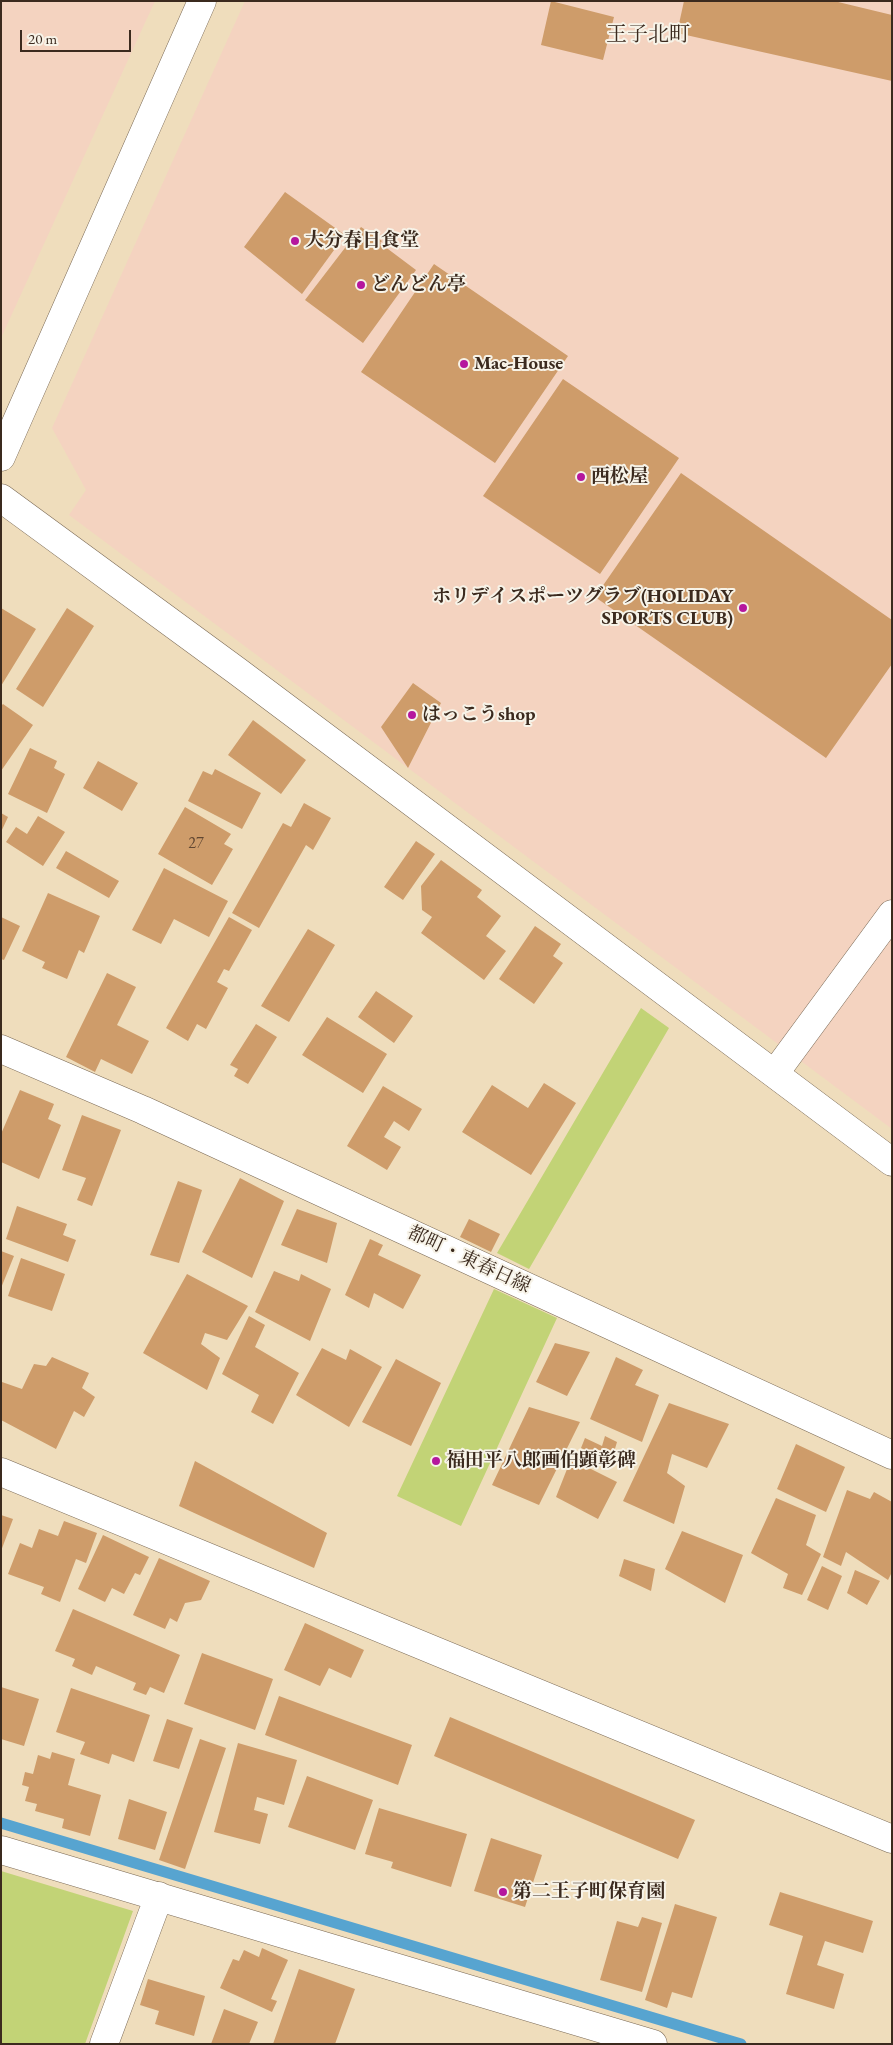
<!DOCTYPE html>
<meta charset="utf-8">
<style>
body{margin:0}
#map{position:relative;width:893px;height:2045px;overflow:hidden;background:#efddbc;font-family:"EB Garamond",serif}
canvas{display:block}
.frame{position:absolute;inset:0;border:2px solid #3b2a1e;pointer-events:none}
.scale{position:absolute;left:20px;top:30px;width:111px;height:22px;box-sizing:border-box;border:2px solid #3b2a1e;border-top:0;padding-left:6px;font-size:15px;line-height:18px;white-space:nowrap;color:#3b2a1e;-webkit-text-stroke:4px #f7f3e8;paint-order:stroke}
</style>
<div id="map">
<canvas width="893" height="2045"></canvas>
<div class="frame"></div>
<div class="scale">20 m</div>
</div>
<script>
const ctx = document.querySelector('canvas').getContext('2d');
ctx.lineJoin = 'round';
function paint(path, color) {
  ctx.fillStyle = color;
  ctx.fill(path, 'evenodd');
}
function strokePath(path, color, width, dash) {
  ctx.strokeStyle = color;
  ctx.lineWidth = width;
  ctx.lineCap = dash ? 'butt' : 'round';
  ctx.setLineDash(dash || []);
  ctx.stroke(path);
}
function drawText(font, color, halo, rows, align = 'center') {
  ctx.font = font + ' "EB Garamond","Noto Serif JP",serif';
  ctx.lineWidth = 4;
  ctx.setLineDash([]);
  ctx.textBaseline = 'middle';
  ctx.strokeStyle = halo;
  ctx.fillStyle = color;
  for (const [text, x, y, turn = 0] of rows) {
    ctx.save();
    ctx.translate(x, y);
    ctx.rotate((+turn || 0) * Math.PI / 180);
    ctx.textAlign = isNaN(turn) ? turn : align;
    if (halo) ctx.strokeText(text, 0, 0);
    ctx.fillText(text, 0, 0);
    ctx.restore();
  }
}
const built = new Path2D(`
 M 1,1 L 155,1 L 1,338 Z
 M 245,1 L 892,1 L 892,1129 L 69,515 L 86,490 L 52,428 Z`);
const green = new Path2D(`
 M 641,1008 L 669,1028 L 529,1269 L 497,1253 Z
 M 494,1289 L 557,1318 L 461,1526 L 397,1496 Z
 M 1,1871 L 133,1911 L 85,2044 L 1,2044 Z`);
const stream = new Path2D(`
 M 1,1823 L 741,2044`);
const building = new Path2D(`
 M 551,1 L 614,17 L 603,60 L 541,45 Z
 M 684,1 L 834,1 L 892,15 L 892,81 L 677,33 Z
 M 285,192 L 345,235 L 302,294 L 244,247 Z
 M 361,227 L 382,241 L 380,243 L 416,270 L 363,343 L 305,300 Z
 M 434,264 L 568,356 L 495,463 L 361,372 Z
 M 563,379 L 679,458 L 600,574 L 483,496 Z
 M 681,473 L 892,620 L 892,664 L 826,758 L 595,597 Z
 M 1,608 L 36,629 L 1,686 Z
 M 67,608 L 94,626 L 43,707 L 16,689 Z
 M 413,683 L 441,703 L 408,768 L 381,727 Z
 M 3,704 L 33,725 L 1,771 L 1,706 Z
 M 253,720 L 306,760 L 281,794 L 228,755 Z
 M 30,748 L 57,761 L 54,768 L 65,774 L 47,813 L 8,794 Z
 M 98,761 L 138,783 L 122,811 L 83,788 Z
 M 215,769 L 261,793 L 242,829 L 188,801 L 203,771 L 212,775 Z
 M 304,803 L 331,818 L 313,850 L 306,845 L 259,928 L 232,913 L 283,823 L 291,827 Z
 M 185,807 L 231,834 L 224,844 L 233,849 L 212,885 L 158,854 Z
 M 1,813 L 8,817 L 1,832 Z
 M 38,816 L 65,832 L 43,866 L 6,842 L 16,827 L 27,834 Z
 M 416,841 L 435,854 L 403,900 L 384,887 Z
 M 66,851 L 119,881 L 109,898 L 56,868 Z
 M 441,860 L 482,890 L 477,897 L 501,916 L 486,936 L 506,951 L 484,980 L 421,933 L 432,917 L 422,910 L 421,886 Z
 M 164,868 L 228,901 L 209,937 L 174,919 L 161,944 L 132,930 Z
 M 48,893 L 100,916 L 84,953 L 79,950 L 67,979 L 42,968 L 45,962 L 22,951 Z
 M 1,917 L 20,926 L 4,960 L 1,959 Z
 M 229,917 L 252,930 L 229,971 L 224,969 L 217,982 L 228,988 L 206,1029 L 197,1024 L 188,1041 L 166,1028 Z
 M 535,926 L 561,944 L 553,956 L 563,963 L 534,1004 L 499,979 Z
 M 308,929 L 335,945 L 289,1022 L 261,1006 Z
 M 107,973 L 136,987 L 117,1025 L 149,1041 L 132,1074 L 101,1059 L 95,1072 L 66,1057 Z
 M 376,991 L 413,1016 L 394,1043 L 358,1017 Z
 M 327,1017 L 387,1054 L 363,1093 L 302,1055 Z
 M 256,1024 L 277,1037 L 248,1084 L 234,1076 L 238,1069 L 230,1065 Z
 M 544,1083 L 576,1103 L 531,1175 L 462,1132 L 492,1085 L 528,1108 Z
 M 383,1086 L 422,1109 L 409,1131 L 394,1121 L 384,1137 L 401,1147 L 387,1170 L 347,1146 Z
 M 20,1090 L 54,1104 L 48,1119 L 61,1125 L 39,1179 L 1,1162 L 1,1134 Z
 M 82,1115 L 121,1130 L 92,1206 L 77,1200 L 86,1178 L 62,1170 Z
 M 240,1178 L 284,1201 L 252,1278 L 202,1252 Z
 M 178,1181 L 202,1190 L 179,1263 L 150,1255 Z
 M 17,1206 L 67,1224 L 63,1235 L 76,1240 L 68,1262 L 6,1239 Z
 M 297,1209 L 337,1223 L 327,1263 L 281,1245 Z
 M 469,1219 L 500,1234 L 491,1252 L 460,1237 Z
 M 370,1239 L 383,1245 L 378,1255 L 421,1275 L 403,1309 L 374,1293 L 369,1308 L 345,1295 Z
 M 1,1251 L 14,1256 L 1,1288 Z
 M 21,1258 L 65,1274 L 52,1311 L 8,1296 Z
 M 274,1271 L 299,1281 L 301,1274 L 331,1289 L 310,1341 L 255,1312 Z
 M 187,1274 L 248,1306 L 227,1340 L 205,1333 L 201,1344 L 220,1358 L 207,1390 L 143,1353 Z
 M 249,1316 L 265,1325 L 255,1347 L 299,1373 L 273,1424 L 251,1412 L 259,1395 L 222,1374 Z
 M 555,1343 L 590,1352 L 567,1396 L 536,1382 Z
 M 322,1348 L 346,1360 L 350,1349 L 382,1367 L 349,1427 L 296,1395 Z
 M 52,1357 L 89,1373 L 82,1388 L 95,1397 L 84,1417 L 74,1411 L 56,1449 L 1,1420 L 2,1382 L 22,1389 L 34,1364 L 46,1366 Z
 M 616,1357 L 643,1370 L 635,1385 L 659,1395 L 642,1442 L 590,1419 Z
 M 396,1359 L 441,1383 L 411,1446 L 362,1422 Z
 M 669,1403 L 729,1424 L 707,1468 L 672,1454 L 667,1473 L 685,1486 L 674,1524 L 623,1501 Z
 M 529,1407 L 580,1422 L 539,1505 L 492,1485 Z
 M 605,1436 L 617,1442 L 611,1462 L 581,1448 L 585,1438 L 602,1446 Z
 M 796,1444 L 845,1467 L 826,1512 L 777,1489 Z
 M 571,1459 L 617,1482 L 598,1519 L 556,1497 Z
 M 195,1461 L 327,1533 L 314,1568 L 179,1506 Z
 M 847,1490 L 870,1499 L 874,1492 L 892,1502 L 892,1572 L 888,1580 L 846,1552 L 841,1566 L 823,1557 Z
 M 776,1498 L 816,1515 L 806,1545 L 821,1554 L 802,1595 L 783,1588 L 788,1574 L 751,1553 Z
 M 1,1515 L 13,1519 L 1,1551 Z
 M 64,1521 L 97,1533 L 86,1563 L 76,1559 L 60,1602 L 41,1594 L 44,1587 L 8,1574 L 20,1543 L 32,1548 L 39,1529 L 58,1536 Z
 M 682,1531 L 743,1555 L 725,1603 L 665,1569 Z
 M 103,1535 L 149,1557 L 140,1575 L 135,1573 L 124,1594 L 112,1588 L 105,1602 L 78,1589 Z
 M 159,1558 L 210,1581 L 201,1600 L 185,1603 L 177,1622 L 170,1618 L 165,1629 L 133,1615 Z
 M 624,1559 L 655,1569 L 651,1591 L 619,1576 Z
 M 822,1566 L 842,1576 L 828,1610 L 807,1600 Z
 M 855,1570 L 880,1581 L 867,1605 L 847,1593 Z
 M 73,1609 L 180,1655 L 164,1693 L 150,1687 L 146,1695 L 133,1690 L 136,1683 L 96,1666 L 92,1675 L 72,1666 L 75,1659 L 55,1651 Z
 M 305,1623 L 364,1650 L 351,1678 L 329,1668 L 320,1686 L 284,1670 Z
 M 202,1653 L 273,1679 L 255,1730 L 184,1704 Z
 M 1,1687 L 39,1699 L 24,1746 L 1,1739 Z
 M 71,1688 L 150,1715 L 134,1762 L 112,1754 L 109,1764 L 80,1754 L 85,1742 L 56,1732 Z
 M 279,1696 L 412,1745 L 398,1785 L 265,1735 Z
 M 450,1717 L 695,1820 L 678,1859 L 434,1756 Z
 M 167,1719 L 193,1728 L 179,1769 L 153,1761 Z
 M 200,1739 L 226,1748 L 185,1869 L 159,1860 Z
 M 238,1743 L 297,1760 L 284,1805 L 257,1797 L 254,1810 L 268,1814 L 260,1844 L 214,1832 Z
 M 52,1752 L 75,1759 L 68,1785 L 101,1795 L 90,1836 L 62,1828 L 64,1819 L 35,1811 L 37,1804 L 25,1801 L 29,1787 L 22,1785 L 25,1772 L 33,1774 L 38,1755 L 50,1759 Z
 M 307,1776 L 373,1800 L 355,1850 L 288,1827 Z
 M 129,1799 L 167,1812 L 155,1850 L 118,1839 Z
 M 379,1808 L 467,1834 L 451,1887 L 391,1868 L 393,1862 L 365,1854 Z
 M 491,1838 L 542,1855 L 525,1907 L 474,1891 Z
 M 780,1892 L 873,1921 L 863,1953 L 825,1941 L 817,1965 L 844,1974 L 834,2009 L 786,1994 L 803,1936 L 769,1925 Z
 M 675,1904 L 717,1917 L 692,1998 L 672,1992 L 667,2008 L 645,2000 Z
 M 642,1917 L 662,1923 L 642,1992 L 600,1980 L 617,1921 L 638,1927 Z
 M 262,1948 L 288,1960 L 271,1999 L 277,2001 L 272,2012 L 220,1988 L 233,1959 L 239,1961 L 244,1950 L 259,1957 Z
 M 299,1969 L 355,1989 L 335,2044 L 273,2044 Z
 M 148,1979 L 205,1996 L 194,2036 L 155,2024 L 159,2011 L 140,2005 Z
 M 224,2009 L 258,2022 L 249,2044 L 211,2044 Z`);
const minor = new Path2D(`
 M 1,1049 L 143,1110 L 892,1455
 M 775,1073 L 892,914
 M 1,1472 L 892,1839
 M 1,1850 L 653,2044
 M 104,2044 L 159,1896`);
const tertiary = new Path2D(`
 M 1,457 L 202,1
 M 1,498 L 237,671 L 892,1162`);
const markers = [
 [295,241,5,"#b5179e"],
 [361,285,5,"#b5179e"],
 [464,364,5,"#b5179e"],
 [581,477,5,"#b5179e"],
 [743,608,5,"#b5179e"],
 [412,715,5,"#b5179e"],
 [436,1461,5,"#b5179e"],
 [503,1892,5,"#b5179e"]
];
const numberNames = [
 ["27",196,844]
];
const poiNames = [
 ["大分春日食堂",305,241],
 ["どんどん亭",371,285],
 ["Mac-House",474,364],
 ["西松屋",591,477],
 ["ホリデイスポーツグラブ(HOLIDAY",733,597,"right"],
 ["SPORTS CLUB)",733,619,"right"],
 ["はっこうshop",422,715],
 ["福田平八郎画伯顕彰碑",446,1461],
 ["第二王子町保育園",513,1892]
];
const streetNames = [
 ["都町・東春日線",469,1260,25]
];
const quarterNames = [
 ["王子北町",648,35]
];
paint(built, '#f4d3c0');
paint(green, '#c2d376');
strokePath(stream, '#57a4d0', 11);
paint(building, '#ce9c6a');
strokePath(minor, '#7a6955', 29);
strokePath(tertiary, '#7a6955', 29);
strokePath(minor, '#fff', 28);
strokePath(tertiary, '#fff', 28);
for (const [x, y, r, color] of markers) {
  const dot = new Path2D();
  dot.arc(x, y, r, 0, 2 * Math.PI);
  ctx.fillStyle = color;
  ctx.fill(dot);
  strokePath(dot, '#f7f3e8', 2);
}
drawText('16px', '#604631', null, numberNames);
drawText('bold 19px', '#3b2a1e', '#f7f3e8', poiNames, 'left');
drawText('19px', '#3b2a1e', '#f7f3e8', streetNames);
drawText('21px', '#3b2a1e', '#f7f3e8', quarterNames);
</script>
